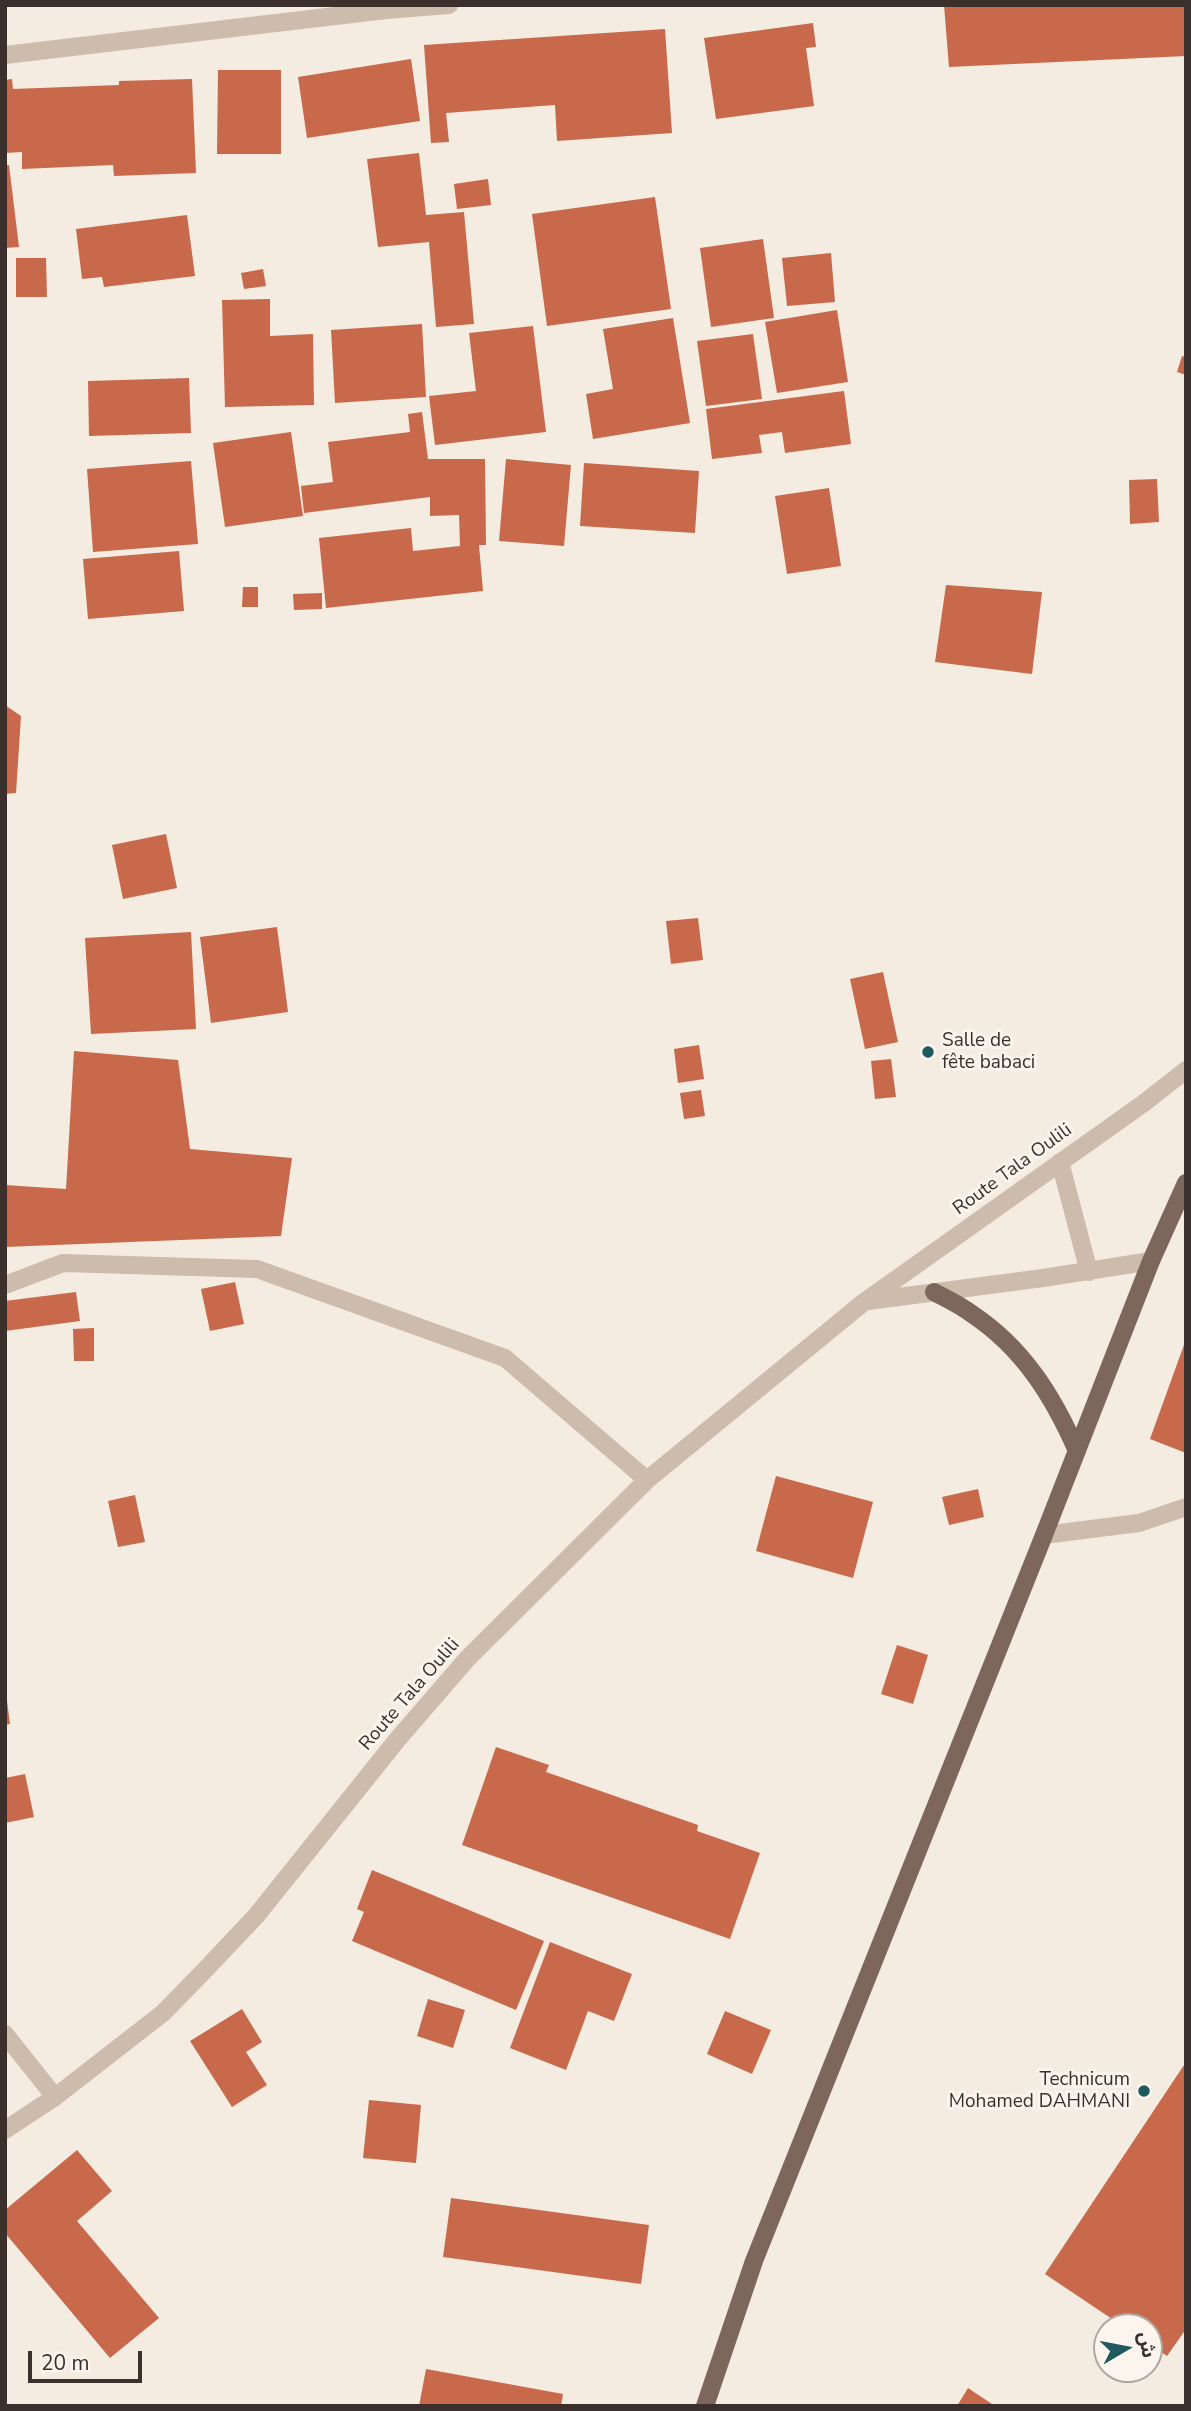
<!DOCTYPE html>
<meta charset="utf-8">
<style>
body{margin:0}
#map{position:relative;width:1191px;height:2411px;overflow:hidden;background:#f4ebe1;font-family:"Nunito Sans","Noto Sans Arabic",sans-serif}
canvas{display:block}
.frame{position:absolute;inset:0;border:7px solid #3b302b;pointer-events:none}
.north{position:absolute;left:1093px;top:2313px;width:70px;height:70px;box-sizing:border-box;background:#fbf5ee;border:2px solid #aea6a0;border-radius:50%;rotate:80deg;font-size:19px;font-weight:700;line-height:28px;text-align:center;color:#3b302b}
.north::after{content:'';display:block;margin:auto;width:24px;height:32px;background:#1f5a5e;clip-path:polygon(50% 0,100% 100%,50% 72%,0 100%)}
.scale{position:absolute;left:28px;top:2351px;width:114px;height:32px;box-sizing:border-box;border:4px solid #3b302b;border-top:0;padding-left:9px;font-size:21px;line-height:24px;white-space:nowrap;color:#3b302b;-webkit-text-stroke:5px #fbf5ee;paint-order:stroke}
</style>
<div id="map">
<canvas width="1191" height="2411"></canvas>
<div class="frame"></div>
<div class="north">ش</div>
<div class="scale">20 m</div>
</div>
<script>
const ctx = document.querySelector('canvas').getContext('2d');
ctx.lineJoin = 'round';
function paint(path, color) {
  ctx.fillStyle = color;
  ctx.fill(path, 'evenodd');
}
function strokePath(path, color, width, dash) {
  ctx.strokeStyle = color;
  ctx.lineWidth = width;
  ctx.lineCap = dash ? 'butt' : 'round';
  ctx.setLineDash(dash || []);
  ctx.stroke(path);
}
function drawText(font, color, halo, rows, align = 'center') {
  ctx.font = font + ' "Nunito Sans",sans-serif';
  ctx.lineWidth = 6;
  ctx.setLineDash([]);
  ctx.textBaseline = 'middle';
  ctx.strokeStyle = halo;
  ctx.fillStyle = color;
  for (const [text, x, y, turn = 0] of rows) {
    ctx.save();
    ctx.translate(x, y);
    ctx.rotate((+turn || 0) * Math.PI / 180);
    ctx.textAlign = isNaN(turn) ? turn : align;
    if (halo) ctx.strokeText(text, 0, 0);
    ctx.fillText(text, 0, 0);
    ctx.restore();
  }
}
const building = new Path2D(`
 M 944,5 L 1186,5 L 1186,56 L 949,67 Z
 M 813,23 L 816,47 L 806,48 L 814,106 L 716,119 L 704,38 Z
 M 665,29 L 672,133 L 557,141 L 555,105 L 446,113 L 449,142 L 431,143 L 424,45 Z
 M 411,59 L 420,121 L 307,138 L 298,77 Z
 M 218,70 L 281,70 L 281,154 L 217,154 Z
 M 12,79 L 13,89 L 119,85 L 119,81 L 192,79 L 196,173 L 114,176 L 113,165 L 22,169 L 22,152 L 5,153 L 5,80 Z
 M 419,153 L 426,215 L 464,212 L 474,324 L 436,327 L 429,242 L 378,247 L 367,159 Z
 M 5,165 L 9,165 L 19,247 L 5,248 Z
 M 488,179 L 491,205 L 457,209 L 454,184 Z
 M 655,197 L 671,309 L 547,326 L 532,214 Z
 M 187,215 L 195,276 L 104,287 L 102,277 L 82,279 L 76,229 Z
 M 763,239 L 774,318 L 711,327 L 700,248 Z
 M 831,253 L 835,302 L 787,306 L 782,258 Z
 M 16,258 L 46,258 L 47,297 L 16,297 Z
 M 263,269 L 266,286 L 244,289 L 241,273 Z
 M 270,299 L 270,336 L 313,334 L 314,405 L 225,407 L 222,300 Z
 M 837,310 L 848,382 L 777,393 L 765,322 Z
 M 673,318 L 690,423 L 593,439 L 586,394 L 613,389 L 603,329 Z
 M 422,324 L 426,397 L 335,403 L 331,330 Z
 M 533,326 L 546,432 L 435,445 L 429,396 L 476,391 L 469,333 Z
 M 753,334 L 762,399 L 706,406 L 697,341 Z
 M 1182,356 L 1186,357 L 1186,375 L 1177,372 Z
 M 189,378 L 191,433 L 89,436 L 88,381 Z
 M 844,391 L 851,444 L 785,453 L 782,432 L 759,435 L 762,453 L 712,459 L 706,409 Z
 M 422,412 L 428,459 L 485,459 L 486,545 L 479,545 L 483,591 L 326,608 L 319,538 L 411,528 L 413,551 L 460,546 L 459,515 L 430,516 L 430,497 L 304,513 L 301,486 L 333,482 L 328,442 L 410,432 L 408,414 Z
 M 291,432 L 303,516 L 225,527 L 213,443 Z
 M 506,459 L 571,465 L 564,546 L 499,541 Z
 M 191,461 L 198,544 L 93,552 L 87,469 Z
 M 584,463 L 699,471 L 695,533 L 580,526 Z
 M 1157,479 L 1159,522 L 1130,524 L 1129,480 Z
 M 829,488 L 841,566 L 787,574 L 775,496 Z
 M 179,551 L 184,611 L 88,619 L 83,559 Z
 M 946,585 L 1042,592 L 1032,674 L 935,662 Z
 M 243,587 L 258,587 L 258,607 L 242,607 Z
 M 322,593 L 322,609 L 294,610 L 293,594 Z
 M 5,705 L 21,716 L 16,793 L 5,794 Z
 M 166,834 L 177,888 L 123,899 L 112,845 Z
 M 698,918 L 703,960 L 671,964 L 666,921 Z
 M 277,927 L 288,1012 L 211,1023 L 200,937 Z
 M 191,932 L 196,1029 L 91,1034 L 85,938 Z
 M 883,972 L 898,1042 L 865,1049 L 850,979 Z
 M 699,1045 L 704,1079 L 678,1083 L 674,1049 Z
 M 74,1051 L 178,1060 L 190,1149 L 292,1158 L 281,1236 L 5,1247 L 5,1185 L 66,1189 Z
 M 891,1059 L 896,1097 L 875,1099 L 871,1061 Z
 M 701,1090 L 705,1116 L 684,1119 L 680,1093 Z
 M 235,1282 L 244,1324 L 210,1331 L 201,1289 Z
 M 76,1292 L 80,1321 L 5,1331 L 5,1301 Z
 M 94,1328 L 94,1361 L 74,1361 L 73,1329 Z
 M 1185,1342 L 1186,1342 L 1186,1453 L 1150,1439 Z
 M 776,1476 L 873,1502 L 853,1578 L 756,1551 Z
 M 978,1489 L 984,1517 L 949,1525 L 942,1497 Z
 M 135,1495 L 145,1542 L 118,1547 L 108,1501 Z
 M 897,1645 L 928,1655 L 913,1704 L 881,1694 Z
 M 7,1701 L 10,1724 L 5,1725 L 5,1702 Z
 M 496,1747 L 549,1765 L 546,1772 L 698,1825 L 697,1831 L 760,1853 L 730,1939 L 462,1845 Z
 M 25,1774 L 34,1817 L 5,1823 L 5,1778 Z
 M 372,1870 L 544,1941 L 516,2010 L 352,1941 L 364,1912 L 357,1909 Z
 M 550,1942 L 632,1974 L 614,2021 L 588,2011 L 566,2070 L 510,2048 Z
 M 428,1999 L 465,2010 L 453,2048 L 417,2036 Z
 M 242,2009 L 262,2042 L 246,2052 L 267,2085 L 232,2107 L 190,2041 Z
 M 725,2011 L 771,2030 L 752,2074 L 707,2054 Z
 M 1186,2062 L 1186,2329 L 1167,2356 L 1149,2344 L 1149,2327 L 1124,2327 L 1045,2274 Z
 M 369,2100 L 421,2105 L 416,2163 L 363,2158 Z
 M 77,2150 L 112,2191 L 77,2221 L 159,2318 L 110,2358 L 5,2233 L 5,2210 Z
 M 451,2198 L 649,2225 L 641,2284 L 443,2257 Z
 M 426,2369 L 563,2394 L 561,2406 L 419,2406 Z
 M 968,2388 L 995,2406 L 957,2406 Z`);
const minor = new Path2D(`
 M 5,55 L 386,10 L 449,5
 M 5,1285 L 63,1263 L 257,1269 L 505,1358 L 647,1480
 M 1044,1535 L 1139,1523 L 1186,1507
 M 5,2034 L 55,2097`);
const tertiary = new Path2D(`
 M 1060,1162 L 1089,1272
 M 868,1301 L 1043,1278 L 1151,1261
 M 5,2130 L 55,2097 L 163,2013 L 204,1971 L 256,1916 L 397,1740 L 467,1659 L 647,1480 L 864,1302 L 1144,1103 L 1186,1070`);
const primary = new Path2D(`
 M 934,1292 C 947,1299 960,1305 972,1314 C 1023,1348 1053,1396 1077,1451
 M 705,2406 L 754,2261 L 1044,1535 L 1151,1261 L 1186,1183`);
const markers = [
 [928,1052,7,"#1f5a5e"],
 [1144,2091,7,"#1f5a5e"]
];
const poiNames = [
 ["Salle de",942,1041],
 ["fête babaci",942,1063],
 ["Technicum",1130,2080,"right"],
 ["Mohamed DAHMANI",1130,2102,"right"]
];
const streetNames = [
 ["Route Tala Oulili",1013,1170,-36],
 ["Route Tala Oulili",410,1695,-49]
];
paint(building, '#c8694b');
strokePath(minor, '#cdbbac', 18);
strokePath(tertiary, '#cdbbac', 18);
strokePath(primary, '#7d675c', 18);
for (const [x, y, r, color] of markers) {
  const dot = new Path2D();
  dot.arc(x, y, r, 0, 2 * Math.PI);
  ctx.fillStyle = color;
  ctx.fill(dot);
  strokePath(dot, '#fbf5ee', 2.5);
}
drawText('19px', '#3b302b', '#fbf5ee', poiNames, 'left');
drawText('19px', '#3b302b', '#fbf5ee', streetNames);
</script>
